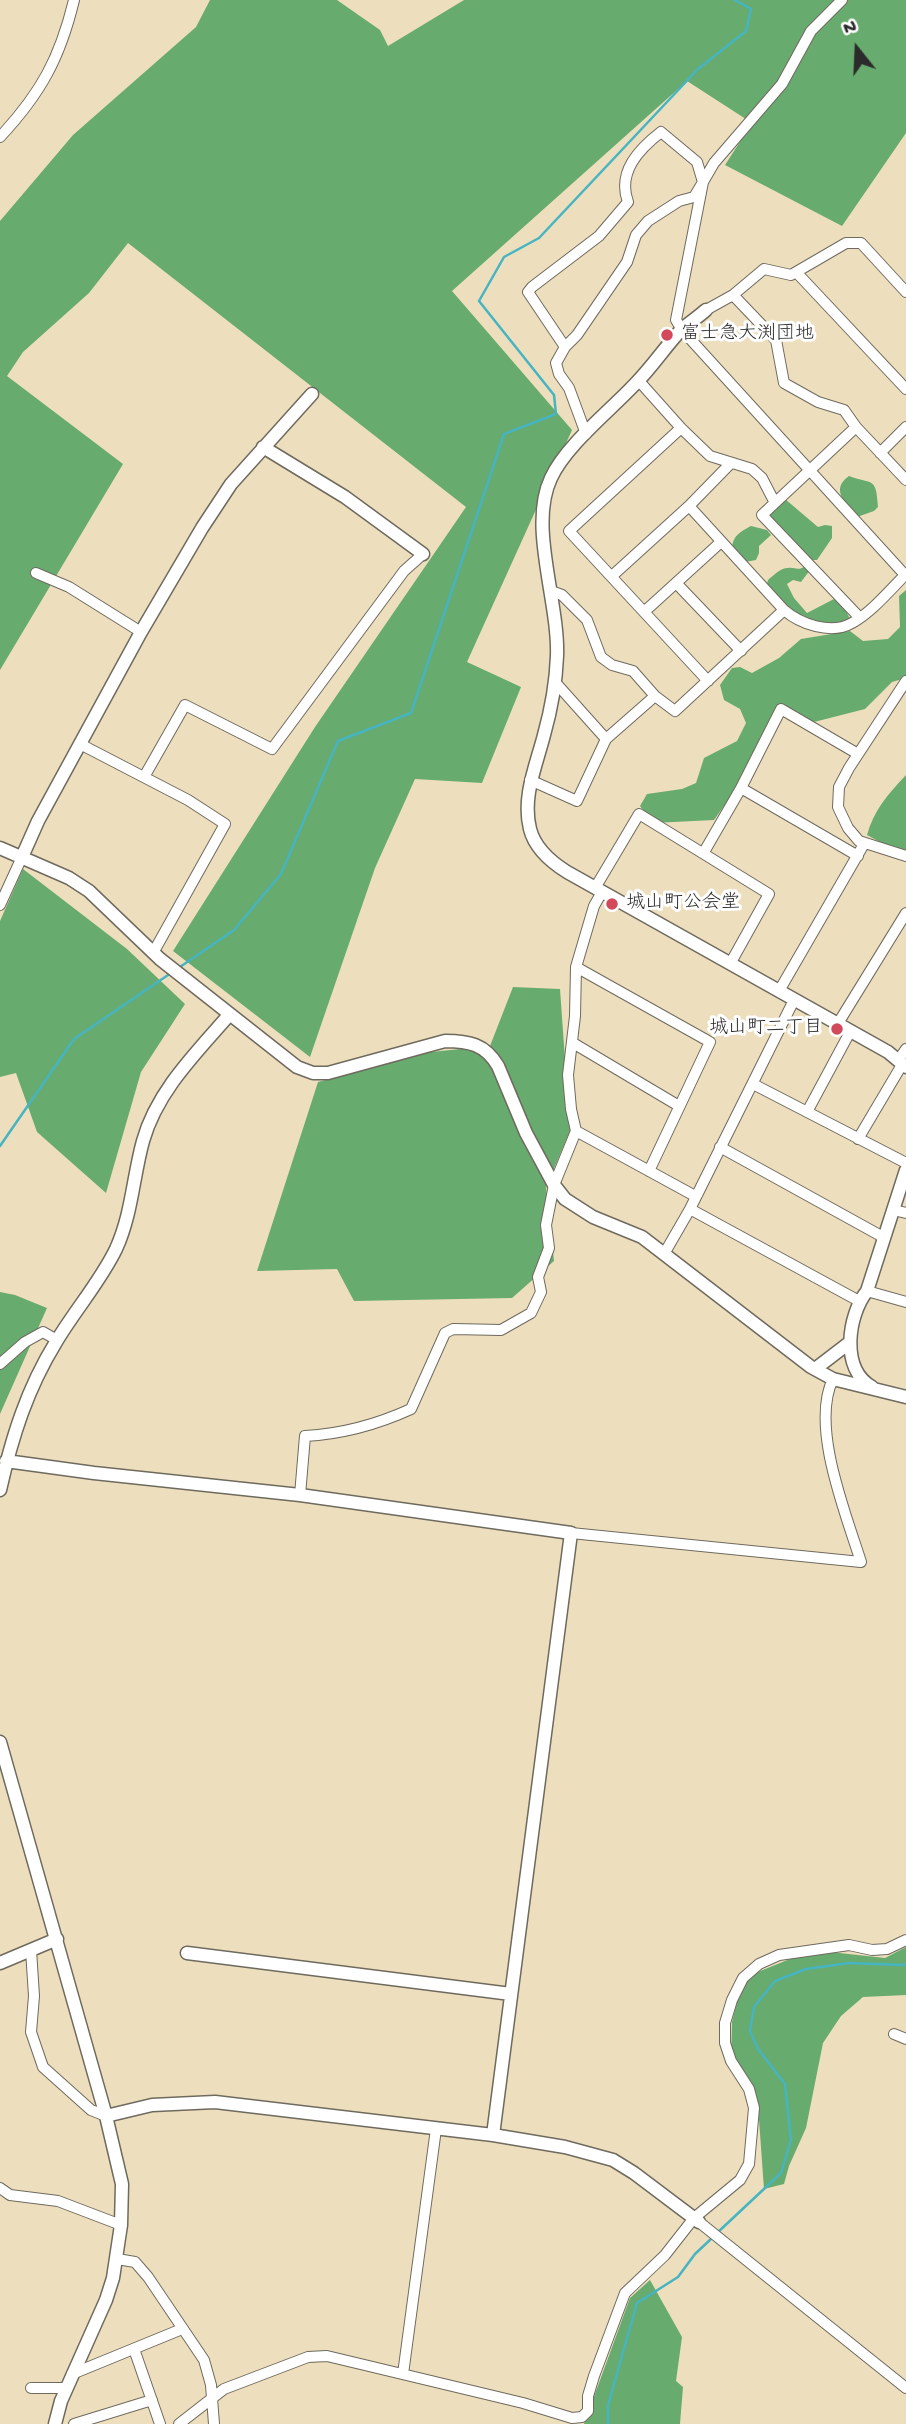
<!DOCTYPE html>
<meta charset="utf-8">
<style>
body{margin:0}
#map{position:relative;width:906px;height:2424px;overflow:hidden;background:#eddfbe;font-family:"Gochi Hand",sans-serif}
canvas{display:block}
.north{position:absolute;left:822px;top:14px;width:70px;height:70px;-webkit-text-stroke:5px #fff;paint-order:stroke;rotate:342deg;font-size:19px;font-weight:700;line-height:28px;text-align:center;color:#2b2b2b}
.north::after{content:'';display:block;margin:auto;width:24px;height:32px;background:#2b2b2b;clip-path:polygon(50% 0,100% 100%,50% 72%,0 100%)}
</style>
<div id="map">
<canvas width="906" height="2424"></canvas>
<div class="north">N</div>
</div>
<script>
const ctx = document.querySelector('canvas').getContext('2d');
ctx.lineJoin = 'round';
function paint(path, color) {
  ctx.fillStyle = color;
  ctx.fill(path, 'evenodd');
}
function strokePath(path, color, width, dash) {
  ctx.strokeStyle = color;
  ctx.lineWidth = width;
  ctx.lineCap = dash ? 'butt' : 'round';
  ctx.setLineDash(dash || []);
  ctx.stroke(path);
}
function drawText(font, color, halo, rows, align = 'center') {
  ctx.font = font + ' "Gochi Hand","Klee One",sans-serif';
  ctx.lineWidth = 6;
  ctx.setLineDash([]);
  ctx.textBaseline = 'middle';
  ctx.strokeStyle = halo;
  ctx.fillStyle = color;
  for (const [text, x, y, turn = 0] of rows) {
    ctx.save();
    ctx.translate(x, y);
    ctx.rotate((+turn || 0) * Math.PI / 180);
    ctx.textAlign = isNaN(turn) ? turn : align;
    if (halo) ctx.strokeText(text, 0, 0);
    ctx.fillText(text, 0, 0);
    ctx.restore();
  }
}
const forest = new Path2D(`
 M 210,0 L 337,0 L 380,30 L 388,46 L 464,0 L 906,0 L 906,133 L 842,226 L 725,165 L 752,123 L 687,81 L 452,291 L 572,430 L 467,662 L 521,687 L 482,783 L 415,779 L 375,868 L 310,1057 L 173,951 L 315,727 L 466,507 L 128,243 L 89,293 L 23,352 L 7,376 L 123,464 L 0,670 L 0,221 L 73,135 L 196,27 Z
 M 849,476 C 873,485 876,476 878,507 L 874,511 L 857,517 C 845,503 830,489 849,476 Z
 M 785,499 L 818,527 L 825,525 L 832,526 L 832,538 L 817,560 L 807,560 L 767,515 Z
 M 751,526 L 767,530 L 771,535 L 759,546 L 759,553 L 756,560 L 745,562 L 732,550 C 732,536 740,532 751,526 Z
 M 804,567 L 810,570 L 801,582 L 793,580 L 787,584 L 794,598 L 807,613 L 834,599 L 843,605 L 850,619 C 802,633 798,619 766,587 L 768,580 C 773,576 780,568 788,568 C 795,567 797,571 804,567 Z
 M 906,590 L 906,678 L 892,682 L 865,709 L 814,722 L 781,704 L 749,771 L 714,820 L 653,823 L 640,806 L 647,794 L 682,789 L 696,783 L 704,758 L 737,741 L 746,723 L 740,709 L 724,700 L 720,685 L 732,668 L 740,667 L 752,673 L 779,658 L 801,639 L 850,631 L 863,641 L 888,639 L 900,627 L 899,596 Z
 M 906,775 L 906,850 L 891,848 L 867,835 C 874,810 888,794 906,775 Z
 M 23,869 L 127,949 L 185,1004 L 141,1072 L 106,1193 L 37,1132 L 16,1073 L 0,1077 L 0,921 Z
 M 513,987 L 560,989 L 570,1131 L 546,1187 L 554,1261 L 512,1298 L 354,1301 L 337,1269 L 257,1271 L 318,1082 L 431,1052 L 490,1046 Z
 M 0,1292 L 15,1295 L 47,1308 L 0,1414 Z
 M 906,1947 L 906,1995 L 863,1997 L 841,2016 L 823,2043 L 806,2128 L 789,2166 L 784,2184 L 764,2189 L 758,2106 L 731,2061 L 732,2022 L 743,1978 L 812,1950 L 885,1958 Z
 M 650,2280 L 682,2337 L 676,2381 L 683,2387 L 680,2424 L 584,2424 L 630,2298 Z`);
const stream = new Path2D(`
 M 177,969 L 234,930 L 281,874 L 338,741 L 411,713 L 504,434 L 556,414 L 554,395 L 479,301 L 504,257 L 539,238 L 698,69 L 746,31 L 751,9 L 735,0
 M 0,1146 L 74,1039 L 171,973
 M 717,2233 L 781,2173 L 791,2140 L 785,2084 L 758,2049 L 750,2031 L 754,2007 L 775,1981 L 806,1969 L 849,1963 L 906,1965
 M 608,2424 L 608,2405 L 637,2303 L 678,2277 L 695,2254 L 712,2238`);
const minor = new Path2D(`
 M 842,0 L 811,31 L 782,84 L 714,163 L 703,182 L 676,320 L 682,330 L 905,575
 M 661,132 L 697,162 L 703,182 L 694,197 L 679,201 L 648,221 L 636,235 L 627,262 L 577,335 L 565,347 L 528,292 L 532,287 L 599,236 L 628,202 C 617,172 639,149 661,132 Z
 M 0,137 C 41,93 60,58 74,0
 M 797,273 L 906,389
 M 733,295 L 776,340 L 784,383 L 818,402 L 844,410 L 856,427 L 906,480
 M 706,310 L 733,295 L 764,269 L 791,275 L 846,243 L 861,243 L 906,292
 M 565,347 L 556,363 L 559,374 L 569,388 L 586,434
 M 639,381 L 681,428 L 710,456 L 752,469 L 762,478 L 775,503
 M 856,427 L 762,515 L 860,618
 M 681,428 L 569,531 L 708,681
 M 880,453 L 906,427
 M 689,506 L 784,610
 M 36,573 L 69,587 L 141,632
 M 612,576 L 689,506 L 731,463
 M 677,584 L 741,651
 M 551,591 L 562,595 L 587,620 L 601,657 L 612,665 L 633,671 L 655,696 L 675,711 L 784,610 C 800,624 831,635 852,623 C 872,612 890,590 906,574
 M 644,612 L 721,542
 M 906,681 L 849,768 L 839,787 L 838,807 L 848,828 L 859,841 L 906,856
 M 555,682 L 606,739
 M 80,744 L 188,800 L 225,824 L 153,953
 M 144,777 L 185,705 L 272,749 L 404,571 L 423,554
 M 530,780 L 577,801 L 606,739 L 655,696
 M 741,788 L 858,856
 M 704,852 L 741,788 L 781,709 L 858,754
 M 595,888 L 639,814 L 769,894 L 730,964
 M 0,905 L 22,857
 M 576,967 L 710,1042 L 649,1171
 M 779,991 L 864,844
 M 837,1025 L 906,913
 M 573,1043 L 679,1106
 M 899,1059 L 906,1049
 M 753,1084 L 906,1163
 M 807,1112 L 850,1032
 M 576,1131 L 695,1196
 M 858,1139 L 903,1063
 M 720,1147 L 883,1237
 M 690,1209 L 859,1301
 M 893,1210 L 906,1213
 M 664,1254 L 690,1209 L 794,1000
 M 867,1291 L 906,1302
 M 0,1364 L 25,1342 L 43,1332 L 57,1340
 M 300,1495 L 305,1436 C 343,1434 376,1425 411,1409 L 445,1333 L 453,1329 L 501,1330 L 531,1313 L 541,1292 L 538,1277 L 549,1248 L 546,1225 L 554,1185 L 576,1131 L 571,1109 L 568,1075 L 575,1016 L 576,967 L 594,906 L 602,892
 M 571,1533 L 861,1562 C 846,1514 810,1426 833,1379
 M 31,1950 L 34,1996 L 31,2032 L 43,2067 L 91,2110 L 106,2116
 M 894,2034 L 906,2039
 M 0,2188 L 10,2195 L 58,2201 L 121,2225
 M 699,2222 L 906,2388
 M 117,2259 L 135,2262 L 148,2277 L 204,2360 L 211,2385 L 214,2424
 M 134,2349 L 160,2424
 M 72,2374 L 182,2329
 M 403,2374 L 436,2129
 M 31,2388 L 66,2388
 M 74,2424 L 152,2400
 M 179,2424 L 224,2389 L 308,2357 L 327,2356 L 523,2403 L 572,2418 L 582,2417 L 588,2411 L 588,2396 L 594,2376 L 625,2293 L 665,2255 L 694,2218 L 740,2180 L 749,2164 L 754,2108 L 749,2089 L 731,2061 L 725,2043 L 725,2023 L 732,2000 L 743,1978 L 759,1964 L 779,1955 L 849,1945 L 872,1950 L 887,1949 L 906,1940`);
const tertiary = new Path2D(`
 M 706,310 C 698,317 689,323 681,330 C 665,347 652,367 636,383 C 611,410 566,445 551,478 C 528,526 559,601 557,656 C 556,683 551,710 544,735 C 536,766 522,797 530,829 C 535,849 551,862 567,872 L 888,1052 L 906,1067
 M 263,447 L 345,497 L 423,554
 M 0,848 L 69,878 L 89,891 L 160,959 L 297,1067 L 313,1073 L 328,1073 L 445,1041 C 469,1041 485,1044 498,1066 L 526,1133 L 554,1185 L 565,1199 L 593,1217 L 642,1237 L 811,1367 L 833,1379 L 906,1397
 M 22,857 L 38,821 L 141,632 L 202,528 L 231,484 L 312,394
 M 815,1369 L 849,1343
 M 872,1387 C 840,1369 848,1315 867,1291 L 906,1170
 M 6,1461 L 94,1473 L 300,1495 L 571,1533 L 493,2135
 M 0,1490 C 12,1437 27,1389 56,1342 C 75,1310 100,1282 116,1249 C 132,1214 133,1177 143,1141 C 157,1091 196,1053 229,1015
 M 0,1742 L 106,2116 L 122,2184 L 121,2225 L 113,2278 L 106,2300 L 61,2401 L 55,2424
 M 187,1953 L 511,1994
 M 0,1963 L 57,1939
 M 106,2116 L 152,2105 L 215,2102 L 493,2135 L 565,2147 L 613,2160 L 634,2173 L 699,2222`);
const markers = [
 [667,335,7,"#d1495b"],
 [612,904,7,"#d1495b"],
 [837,1029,7,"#d1495b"]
];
const poiNames = [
 ["富士急大渕団地",681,335],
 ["城山町公会堂",626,904],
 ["城山町二丁目",823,1029,"right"]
];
paint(forest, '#68ab6f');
strokePath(stream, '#46b4c1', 2.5);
strokePath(minor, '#6f6a5e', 12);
strokePath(tertiary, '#6f6a5e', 15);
strokePath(minor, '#fff', 10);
strokePath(tertiary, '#fff', 12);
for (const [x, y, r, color] of markers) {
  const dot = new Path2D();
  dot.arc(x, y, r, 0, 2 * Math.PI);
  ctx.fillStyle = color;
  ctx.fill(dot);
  strokePath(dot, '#fff', 2.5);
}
drawText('19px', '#2b2b2b', '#fff', poiNames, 'left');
</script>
